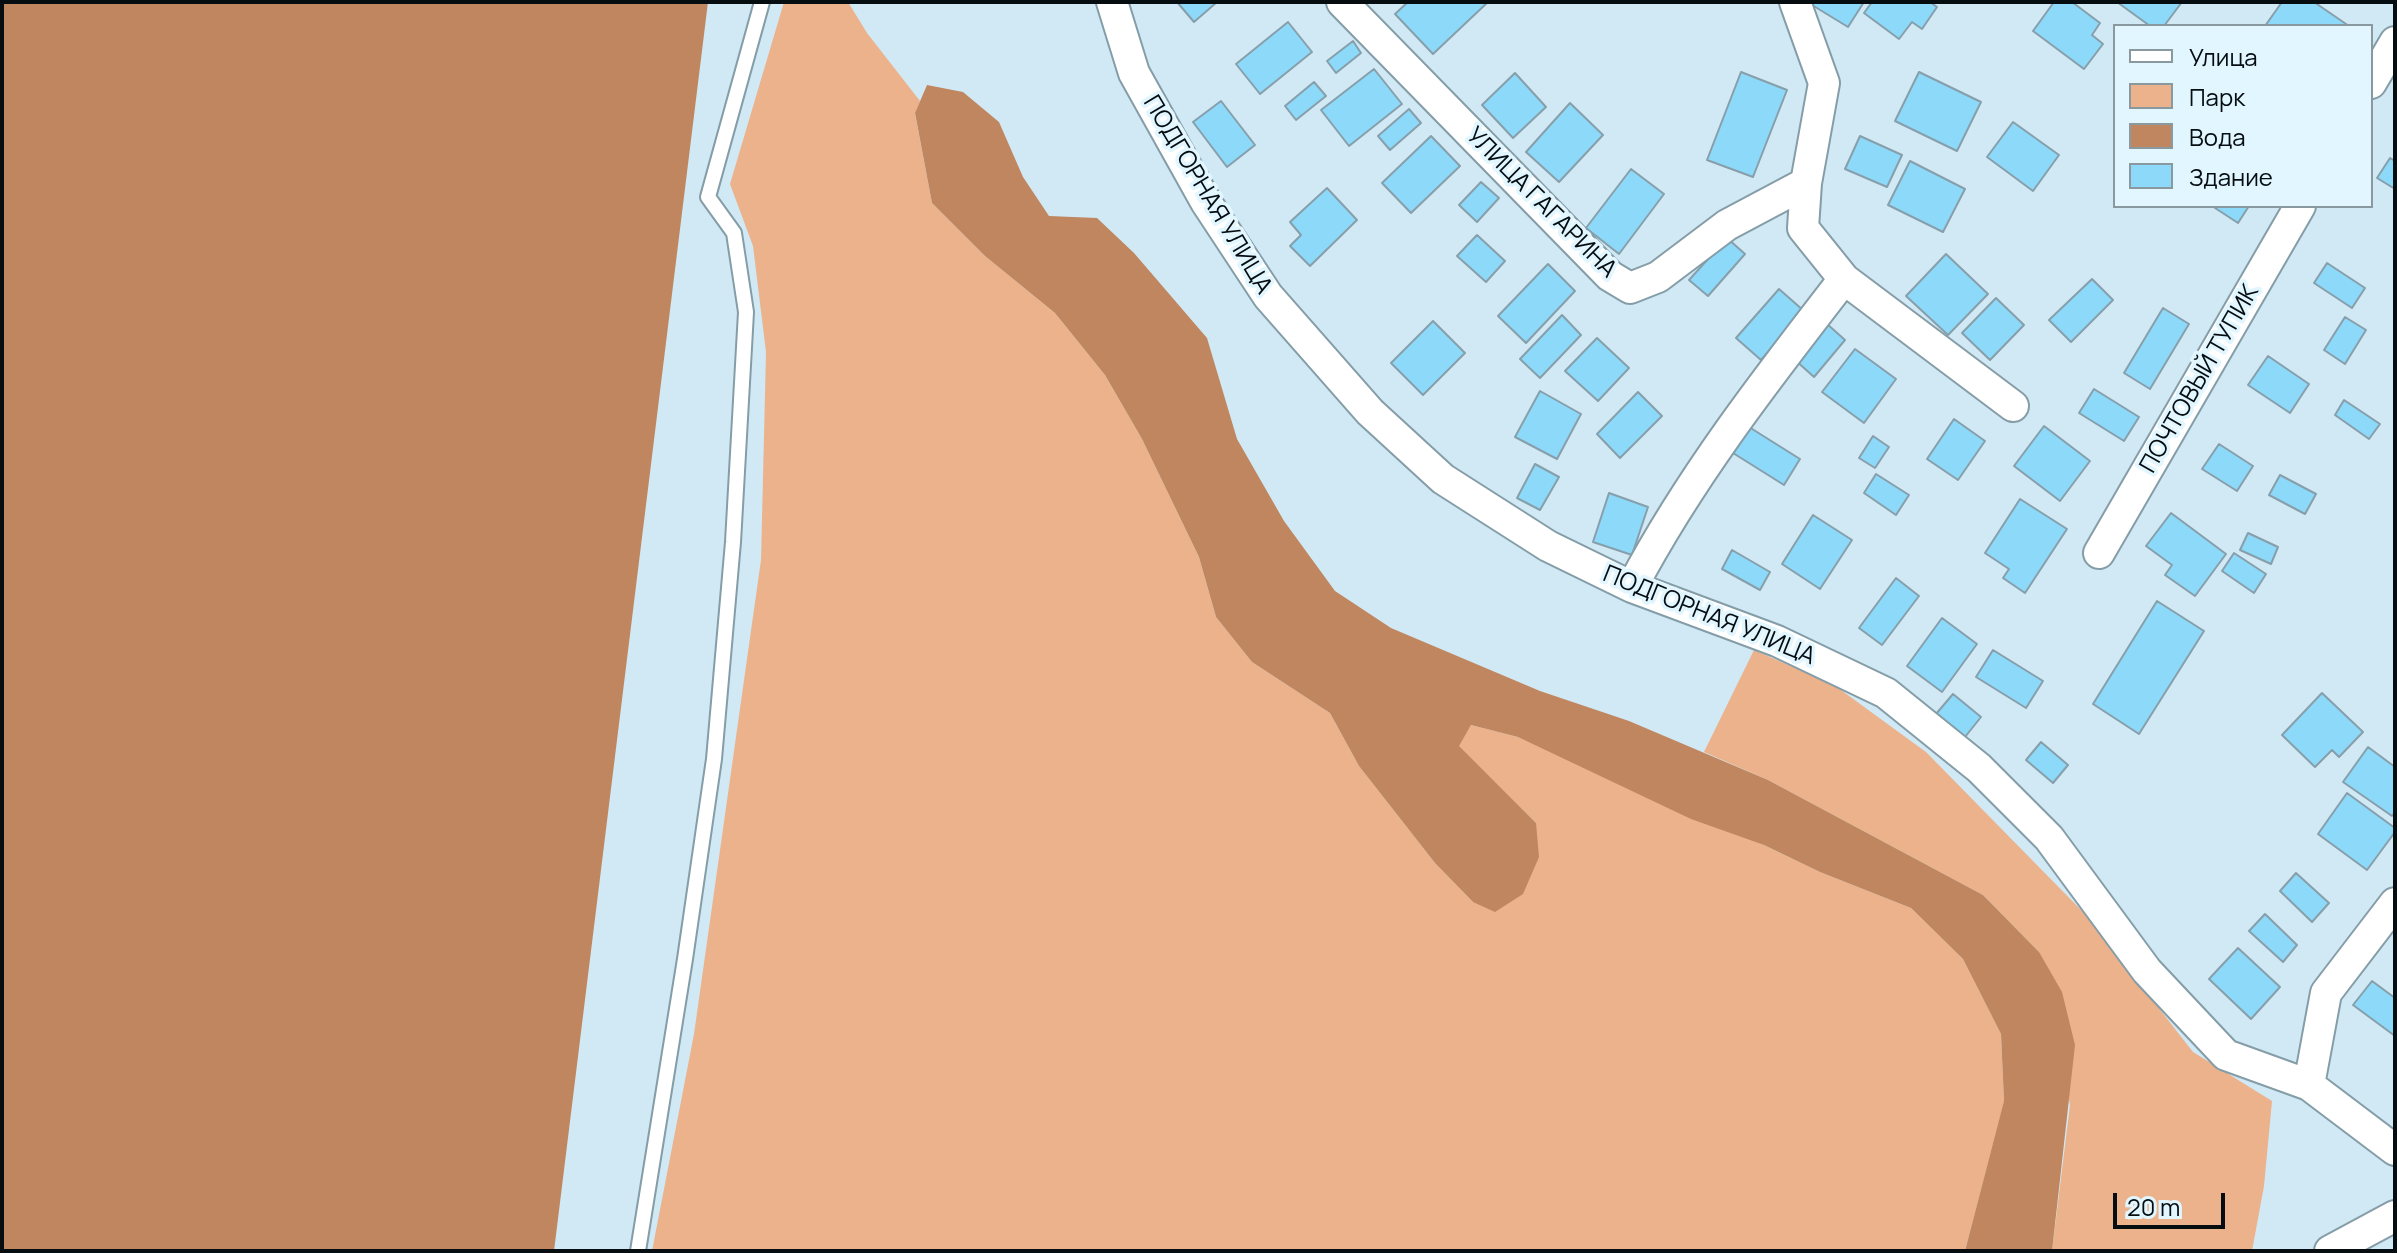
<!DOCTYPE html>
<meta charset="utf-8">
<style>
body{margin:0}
#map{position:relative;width:2397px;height:1253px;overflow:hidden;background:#d0e9f5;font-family:Manrope,sans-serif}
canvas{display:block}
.frame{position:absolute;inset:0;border:4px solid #050d11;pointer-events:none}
.legend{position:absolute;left:2113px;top:24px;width:260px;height:184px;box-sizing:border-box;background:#e2f6ff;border:2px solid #8a99a0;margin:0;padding:10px 14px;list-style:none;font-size:24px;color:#050d11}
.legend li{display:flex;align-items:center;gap:16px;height:40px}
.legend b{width:40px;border:2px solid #8a99a0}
.scale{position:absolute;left:2113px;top:1193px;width:112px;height:36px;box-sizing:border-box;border:4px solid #050d11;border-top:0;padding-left:10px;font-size:24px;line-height:28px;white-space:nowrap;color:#050d11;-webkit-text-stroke:6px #e2f6ff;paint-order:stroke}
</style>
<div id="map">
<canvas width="2397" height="1253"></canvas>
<div class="frame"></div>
<ul class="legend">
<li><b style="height:10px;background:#fff"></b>Улица</li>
<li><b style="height:22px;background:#ecb28b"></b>Парк</li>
<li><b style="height:22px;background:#c0865f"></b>Вода</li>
<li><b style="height:22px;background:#8cd9fa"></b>Здание</li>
</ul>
<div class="scale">20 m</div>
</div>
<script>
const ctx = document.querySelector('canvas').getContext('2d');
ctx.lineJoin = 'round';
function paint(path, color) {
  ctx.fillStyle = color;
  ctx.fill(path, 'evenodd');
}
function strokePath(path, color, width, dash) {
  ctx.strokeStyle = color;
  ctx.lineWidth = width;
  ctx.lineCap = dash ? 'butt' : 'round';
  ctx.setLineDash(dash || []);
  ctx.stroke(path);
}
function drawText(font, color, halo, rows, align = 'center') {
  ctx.font = font + ' Manrope,sans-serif';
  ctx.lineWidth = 7;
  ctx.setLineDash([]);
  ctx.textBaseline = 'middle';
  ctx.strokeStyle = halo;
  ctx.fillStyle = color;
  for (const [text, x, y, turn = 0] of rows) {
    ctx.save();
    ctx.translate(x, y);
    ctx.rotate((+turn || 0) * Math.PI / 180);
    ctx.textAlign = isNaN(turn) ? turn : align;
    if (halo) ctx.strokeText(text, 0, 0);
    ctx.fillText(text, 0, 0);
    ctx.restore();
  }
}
const green = new Path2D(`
 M 784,2 L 848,2 L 867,33 L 920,101 L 915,114 L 932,203 L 985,256 L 1055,313 L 1105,375 L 1142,439 L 1199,557 L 1216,617 L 1252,662 L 1330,713 L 1359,766 L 1435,863 L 1473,902 L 1536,823 L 1458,746 L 1471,725 L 1518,737 L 1764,845 L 1820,872 L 1911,908 L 1963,959 L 2001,1034 L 2004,1102 L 1965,1251 L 652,1251 L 694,1034 L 761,560 L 766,352 L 753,246 L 730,184 Z
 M 1754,650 L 1834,685 L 1926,752 L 2086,915 L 2193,1052 L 2272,1101 L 2264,1186 L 2252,1251 L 2052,1251 L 2070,1105 L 2039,952 L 1983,895 L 1768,780 L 1704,752 Z`);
const water = new Path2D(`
 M 2,2 L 708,2 L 554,1251 L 2,1251 Z
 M 927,85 L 963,92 L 999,122 L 1023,177 L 1049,216 L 1097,218 L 1134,253 L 1207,338 L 1237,439 L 1284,521 L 1335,591 L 1391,628 L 1540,691 L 1629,721 L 1768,780 L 1983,895 L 2039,952 L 2062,992 L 2075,1045 L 2052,1251 L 1965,1251 L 2004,1101 L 2001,1034 L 1963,959 L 1911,908 L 1820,872 L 1764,845 L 1691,819 L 1518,737 L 1471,725 L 1459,746 L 1536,823 L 1539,857 L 1523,894 L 1495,912 L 1473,902 L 1435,863 L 1359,766 L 1330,713 L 1252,662 L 1216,617 L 1199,557 L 1142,439 L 1105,375 L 1055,313 L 985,256 L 932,203 L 915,113 Z`);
const building = new Path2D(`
 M 1177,2 L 1217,2 L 1194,22 Z
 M 1408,2 L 1488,2 L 1433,54 L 1395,14 Z
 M 1815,2 L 1864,2 L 1848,27 L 1812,5 Z
 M 1872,2 L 1930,2 L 1937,7 L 1922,29 L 1912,22 L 1899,39 L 1864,13 Z
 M 2054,2 L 2072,2 L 2100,23 L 2092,35 L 2103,44 L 2084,69 L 2033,31 Z
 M 2117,2 L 2182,2 L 2164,26 L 2150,26 Z
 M 2282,2 L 2314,2 L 2349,26 L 2265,26 Z
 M 1288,22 L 1312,52 L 1260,94 L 1236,64 Z
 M 1353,41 L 1361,53 L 1336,73 L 1327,61 Z
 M 1374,69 L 1402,104 L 1349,146 L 1321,110 Z
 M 1741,72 L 1787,90 L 1753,177 L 1707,160 Z
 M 1919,72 L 1981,102 L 1957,151 L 1895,121 Z
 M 1515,73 L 1546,107 L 1513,138 L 1482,105 Z
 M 1314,82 L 1326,96 L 1296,120 L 1285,106 Z
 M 1221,101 L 1255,145 L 1227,167 L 1193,122 Z
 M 1570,103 L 1603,135 L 1559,182 L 1526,152 Z
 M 1409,109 L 1421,123 L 1390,150 L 1378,136 Z
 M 2013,122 L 2059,155 L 2033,191 L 1987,157 Z
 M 1431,136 L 1460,166 L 1411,213 L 1382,183 Z
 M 1860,136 L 1902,155 L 1887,187 L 1845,169 Z
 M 2390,158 L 2395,161 L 2395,189 L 2377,178 Z
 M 1910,161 L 1965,189 L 1943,232 L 1888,205 Z
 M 1631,169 L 1664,194 L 1619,254 L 1586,228 Z
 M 1481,182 L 1499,198 L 1477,222 L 1459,205 Z
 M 1327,188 L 1357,220 L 1310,266 L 1290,246 L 1301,235 L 1290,222 Z
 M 2212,206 L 2249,206 L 2238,223 Z
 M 1477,235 L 1505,261 L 1486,282 L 1457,256 Z
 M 1727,238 L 1745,254 L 1708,296 L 1689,280 Z
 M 1946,254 L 1988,294 L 1948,335 L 1906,296 Z
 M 2327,263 L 2365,288 L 2352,308 L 2314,283 Z
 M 1548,264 L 1575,291 L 1526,343 L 1498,316 Z
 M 2092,279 L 2113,300 L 2071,342 L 2049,320 Z
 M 1779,289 L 1804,311 L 1761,360 L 1736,338 Z
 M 1996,298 L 2024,325 L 1990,360 L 1962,333 Z
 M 2163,308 L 2189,324 L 2150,389 L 2124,373 Z
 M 1562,315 L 1581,335 L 1540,378 L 1520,359 Z
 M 2345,317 L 2366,330 L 2345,364 L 2324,350 Z
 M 1433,321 L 1465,353 L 1423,395 L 1391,363 Z
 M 1826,323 L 1845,340 L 1814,377 L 1794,359 Z
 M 1597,338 L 1629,368 L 1598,401 L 1565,371 Z
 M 1855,349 L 1896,379 L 1864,423 L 1822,392 Z
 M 2268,356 L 2309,384 L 2290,413 L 2248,385 Z
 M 2094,389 L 2139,417 L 2124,441 L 2079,413 Z
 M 1540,391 L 1581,414 L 1557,459 L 1515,437 Z
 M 1638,392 L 1662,416 L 1620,458 L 1597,434 Z
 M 2344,400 L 2380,424 L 2369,439 L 2335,415 Z
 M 1954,419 L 1985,441 L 1958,480 L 1927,459 Z
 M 2044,426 L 2090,461 L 2060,501 L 2014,466 Z
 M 1749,427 L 1800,459 L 1784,485 L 1733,453 Z
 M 1873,436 L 1889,447 L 1875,468 L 1859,458 Z
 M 2219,444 L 2253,466 L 2237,491 L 2202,469 Z
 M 1535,464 L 1559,477 L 1540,510 L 1517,498 Z
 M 1876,474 L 1909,495 L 1896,515 L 1864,493 Z
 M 2280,475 L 2316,494 L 2305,514 L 2269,495 Z
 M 1609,493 L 1648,507 L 1632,555 L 1593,542 Z
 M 2020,499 L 2067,529 L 2025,593 L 2003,578 L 2009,569 L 1985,553 Z
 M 2171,513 L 2226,554 L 2195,596 L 2165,575 L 2172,565 L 2146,546 Z
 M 1813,515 L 1852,540 L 1820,589 L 1782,564 Z
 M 2248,533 L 2278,547 L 2271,564 L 2240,550 Z
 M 1732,550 L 1770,572 L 1760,590 L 1722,569 Z
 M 2234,553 L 2266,574 L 2254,593 L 2222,571 Z
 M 1896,578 L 1919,596 L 1882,645 L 1859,628 Z
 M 2157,601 L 2204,631 L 2139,734 L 2093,704 Z
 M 1942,618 L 1977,644 L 1942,692 L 1907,666 Z
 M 1993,650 L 2043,681 L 2026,708 L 1976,677 Z
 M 2322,693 L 2363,732 L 2339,757 L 2332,750 L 2315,767 L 2282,735 Z
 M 1953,694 L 1981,717 L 1965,737 L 1936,714 Z
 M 2041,742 L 2068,765 L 2053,783 L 2026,760 Z
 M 2368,747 L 2395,767 L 2395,812 L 2392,816 L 2343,782 Z
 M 2347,793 L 2395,828 L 2395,832 L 2367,870 L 2318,834 Z
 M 2296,873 L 2329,903 L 2312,922 L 2280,891 Z
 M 2265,914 L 2297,945 L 2283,962 L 2249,931 Z
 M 2238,948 L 2280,987 L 2251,1019 L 2209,979 Z
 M 2372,981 L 2395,998 L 2395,1036 L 2353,1005 Z`);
const service = new Path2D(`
 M 638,1251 L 685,959 L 714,759 L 733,542 L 746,312 L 734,233 L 708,197 L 762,2`);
const minor = new Path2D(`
 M 1112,2 L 1134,73 L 1206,202 L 1268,296 L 1370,412 L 1443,479 L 1548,546 L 1632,587 L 1777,641 L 1886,693 L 1979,768 L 2049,838 L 2147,971 L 2226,1055 L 2309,1085 L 2395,1150
 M 1342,2 L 1610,276 L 1630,288 L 1658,277 L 1727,225 L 1806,183
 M 1795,2 L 1824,83 L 1806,183 L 1803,228 L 1844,279 L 2013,406
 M 2371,83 L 2395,42
 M 2099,553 L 2300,206
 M 1632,587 C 1690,477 1768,377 1844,279
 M 2309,1085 L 2326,993 L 2395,903
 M 2330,1251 L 2395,1216`);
const streetNames = [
 ["ПОДГОРНАЯ УЛИЦА",1207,195,59],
 ["УЛИЦА ГАГАРИНА",1541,203,45],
 ["ПОЧТОВЫЙ ТУПИК",2200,379,-60],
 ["ПОДГОРНАЯ УЛИЦА",1709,616,22]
];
paint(green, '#ecb28b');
paint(water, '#c0865f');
paint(building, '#8cd9fa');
strokePath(building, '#879faa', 2);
strokePath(service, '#859da7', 18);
strokePath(minor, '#859da7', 34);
strokePath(service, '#fff', 14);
strokePath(minor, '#fff', 30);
drawText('24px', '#050d11', '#e2f6ff', streetNames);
</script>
